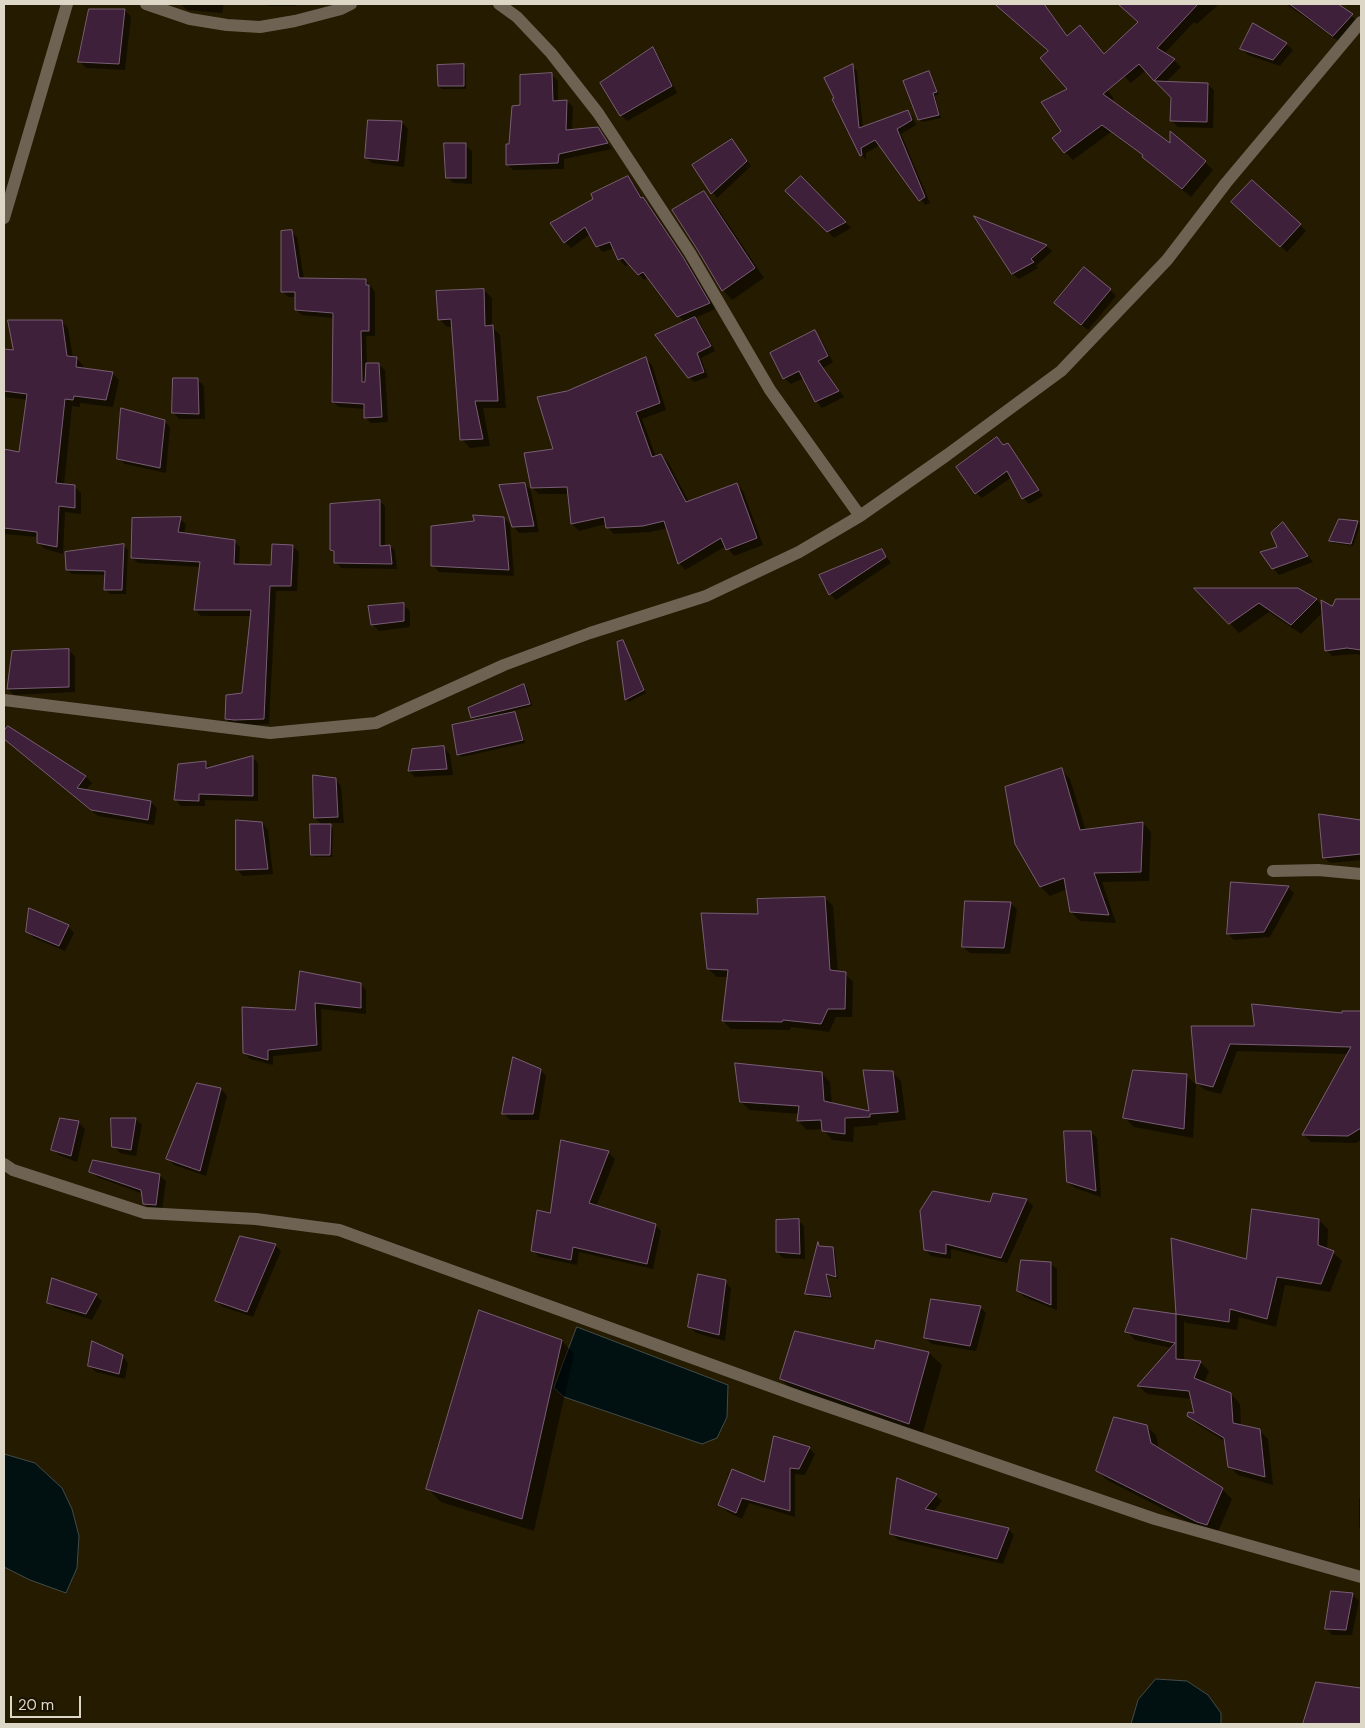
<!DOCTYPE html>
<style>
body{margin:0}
#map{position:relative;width:1365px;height:1728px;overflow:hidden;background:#241b00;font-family:"DM Sans",sans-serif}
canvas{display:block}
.frame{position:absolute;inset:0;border:5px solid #ddd7c7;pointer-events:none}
.scale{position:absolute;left:10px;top:1696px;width:71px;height:22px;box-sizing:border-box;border:2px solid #ddd7c7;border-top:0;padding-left:6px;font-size:15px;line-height:18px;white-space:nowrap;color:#ddd7c7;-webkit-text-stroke:4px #1b1200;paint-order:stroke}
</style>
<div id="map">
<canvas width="1365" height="1728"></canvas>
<div class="frame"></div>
<div class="scale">20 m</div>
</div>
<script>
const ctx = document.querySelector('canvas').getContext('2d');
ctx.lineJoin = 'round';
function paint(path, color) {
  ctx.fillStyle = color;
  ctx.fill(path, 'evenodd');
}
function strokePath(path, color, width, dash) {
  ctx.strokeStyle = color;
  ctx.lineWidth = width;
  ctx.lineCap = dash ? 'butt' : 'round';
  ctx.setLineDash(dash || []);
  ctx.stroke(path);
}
const water = new Path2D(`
 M 577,1327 L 728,1385 L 727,1417 L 717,1438 L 702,1444 L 564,1397 L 554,1388 Z
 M 4,1454 L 35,1463 L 62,1488 L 72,1509 L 79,1536 L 77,1568 L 66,1593 L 30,1580 L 4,1567 Z
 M 1156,1679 L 1187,1681 L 1208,1695 L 1221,1713 L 1221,1724 L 1131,1724 L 1138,1700 Z`);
const shadow = new Path2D(`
 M 181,4 L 224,4 L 222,13 L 187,10 Z
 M 265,4 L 296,4 L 296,6 L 268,6 Z
 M 999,4 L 1044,4 L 1114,99 L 1111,101 L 1171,145 L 1205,162 L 1213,170 L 1191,197 L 1151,165 L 1144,156 L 1111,132 L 1073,160 L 1065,152 L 1062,131 L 1069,90 L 1049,52 Z
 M 1119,4 L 1219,4 L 1197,24 L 1194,22 L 1164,54 L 1174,60 L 1181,67 L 1165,83 L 1207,84 L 1214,90 L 1213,128 L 1178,127 L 1171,120 L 1172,97 L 1146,70 L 1131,83 L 1124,76 L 1139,23 Z
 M 1286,4 L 1336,4 L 1359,22 L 1340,42 Z
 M 125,10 L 131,17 L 125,70 L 86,68 L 80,62 Z
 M 1253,24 L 1286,44 L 1293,50 L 1280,66 L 1248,55 L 1242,49 Z
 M 652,49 L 658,55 L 677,93 L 627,121 L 621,115 Z
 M 463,66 L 466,68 L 466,89 L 442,89 L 439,86 Z
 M 852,66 L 857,71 L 863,128 L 907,112 L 913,117 L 916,125 L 901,134 L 930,203 L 925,205 L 880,145 L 866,153 L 866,160 L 862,155 L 836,99 Z
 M 928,73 L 931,75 L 939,94 L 935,96 L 941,118 L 922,122 L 919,119 Z
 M 552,75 L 558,81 L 558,102 L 567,101 L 573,107 L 572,130 L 597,129 L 612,149 L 564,159 L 564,169 L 513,170 L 507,164 L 510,145 L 522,106 Z
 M 369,122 L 402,122 L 408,129 L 404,167 L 372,163 L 366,157 Z
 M 732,141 L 751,166 L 717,198 L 693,165 Z
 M 465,145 L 472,151 L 472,184 L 453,183 L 447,177 Z
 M 628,178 L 634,184 L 643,199 L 649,204 L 689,265 L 715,309 L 695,318 L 700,323 L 715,351 L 701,358 L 708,377 L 694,382 L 689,377 L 685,323 L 649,277 L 644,280 L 629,264 L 625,266 L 620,260 L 614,248 L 603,252 L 597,246 L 590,234 L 571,248 L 565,242 L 595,199 Z
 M 801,178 L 851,228 L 834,238 L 787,191 Z
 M 704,193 L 714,203 L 764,278 L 732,300 L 723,290 Z
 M 1239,209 L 1300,225 L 1306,231 L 1287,252 Z
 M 977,218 L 1046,246 L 1052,251 L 1036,266 L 1038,268 L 1019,279 L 1013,274 Z
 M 291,232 L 297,237 L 304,279 L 366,280 L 375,292 L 375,336 L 366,336 L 367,365 L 379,365 L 385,370 L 388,422 L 371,423 L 365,417 L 365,409 L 339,407 L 333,402 L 334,318 L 302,315 L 296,310 L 296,297 L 288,297 L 282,291 Z
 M 484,290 L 492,298 L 492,327 L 500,335 L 506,408 L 483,408 L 490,446 L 470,448 L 462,439 L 453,327 L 447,327 L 439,319 Z
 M 1110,290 L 1116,296 L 1088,330 L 1062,309 Z
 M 61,321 L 68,328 L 73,358 L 76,358 L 83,365 L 83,369 L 112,373 L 119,380 L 113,407 L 80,403 L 80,407 L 72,406 L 64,485 L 74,486 L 81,493 L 81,514 L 65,512 L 63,554 L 45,549 L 38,542 L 38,537 L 4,534 L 4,450 L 20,453 L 28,400 L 4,397 L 4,350 L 15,351 Z
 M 814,332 L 820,338 L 833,362 L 823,368 L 844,397 L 822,408 L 816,401 L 804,378 L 791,384 L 784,378 Z
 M 646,359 L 652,365 L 666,410 L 642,419 L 656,457 L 661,455 L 668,462 L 689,502 L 737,484 L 743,491 L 763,545 L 734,556 L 726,546 L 685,570 L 679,563 L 668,528 L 650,532 L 614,534 L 607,527 L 606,524 L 579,531 L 572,524 L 569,494 L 539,494 L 532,488 L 555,450 L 567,392 Z
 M 198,380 L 204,386 L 205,419 L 179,419 L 173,412 Z
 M 164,421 L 170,427 L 166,473 L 125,464 L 118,458 Z
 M 997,439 L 1004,446 L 1007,445 L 1013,450 L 1043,496 L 1029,504 L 1023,498 L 1012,477 L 982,498 L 976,493 Z
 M 525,484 L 531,491 L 539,532 L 519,533 L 513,526 Z
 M 379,501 L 385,506 L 385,546 L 390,546 L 395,551 L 397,569 L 341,568 L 336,562 L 335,554 L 331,550 Z
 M 504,518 L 510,524 L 514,576 L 439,572 L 433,565 Z
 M 180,519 L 186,524 L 184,534 L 234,541 L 240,547 L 239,565 L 272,566 L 293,546 L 299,552 L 297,591 L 276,591 L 269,724 L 241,726 L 232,725 L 226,719 L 243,694 L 252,616 L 201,616 L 195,610 L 201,567 L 138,563 L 132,558 Z
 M 1340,520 L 1358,522 L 1360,525 L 1353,546 L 1333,543 L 1331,540 Z
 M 1283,524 L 1313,562 L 1279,575 L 1273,568 L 1279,548 Z
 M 124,546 L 128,550 L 126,594 L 110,594 L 105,589 L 106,575 L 72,574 L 67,570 Z
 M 882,550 L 891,563 L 836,600 L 830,594 Z
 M 1197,589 L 1297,590 L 1317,600 L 1322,605 L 1333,608 L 1337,600 L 1361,600 L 1361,655 L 1354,654 L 1332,656 L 1326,650 L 1323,612 L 1301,634 L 1269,612 L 1239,633 Z
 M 403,605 L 410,611 L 410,627 L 379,631 L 372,624 Z
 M 622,642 L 625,645 L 646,693 L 629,702 L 626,699 Z
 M 69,650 L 75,657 L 75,692 L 14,695 L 8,689 Z
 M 524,685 L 527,688 L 532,706 L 512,711 L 517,716 L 525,743 L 461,757 L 458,754 L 476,721 L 472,718 Z
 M 8,727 L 86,777 L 92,783 L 85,791 L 151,802 L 157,808 L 154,825 L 98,816 L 8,742 L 4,738 L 4,733 Z
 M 443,748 L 450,754 L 453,775 L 415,777 L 409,771 Z
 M 252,757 L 258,763 L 258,801 L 205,800 L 205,806 L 181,806 L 176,800 L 205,763 L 211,768 Z
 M 1061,770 L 1070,779 L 1086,831 L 1143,823 L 1151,832 L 1149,881 L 1102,882 L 1116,923 L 1080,921 L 1071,912 L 1067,889 L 1050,896 L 1041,887 L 1016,844 Z
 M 335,779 L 341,786 L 344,823 L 328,823 L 333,828 L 332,857 L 315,857 L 312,854 L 322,825 L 315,818 Z
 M 1321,816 L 1361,821 L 1361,860 L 1330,863 L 1324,857 Z
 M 262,823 L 268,830 L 273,874 L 243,876 L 237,870 Z
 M 1233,883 L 1288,887 L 1294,893 L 1270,937 L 1234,940 L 1228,934 Z
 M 825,898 L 833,906 L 838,973 L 845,974 L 853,982 L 852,1017 L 836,1017 L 829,1032 L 791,1027 L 790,1030 L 731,1029 L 723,1021 L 728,977 L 717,977 L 708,969 L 760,915 Z
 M 1010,903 L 1017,909 L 1010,954 L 970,953 L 963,947 Z
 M 68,926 L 74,933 L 65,951 L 34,938 L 27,931 Z
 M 301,972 L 360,984 L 366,990 L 366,1014 L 321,1009 L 322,1051 L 273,1056 L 273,1065 L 250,1059 L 244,1053 L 296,1011 Z
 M 1343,1012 L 1361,1012 L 1361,1140 L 1356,1143 L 1311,1142 L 1304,1135 L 1348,1054 L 1237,1051 L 1221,1094 L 1205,1090 L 1197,1083 L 1192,1028 L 1255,1028 L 1343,1014 Z
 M 540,1070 L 546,1076 L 539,1120 L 510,1120 L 504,1114 Z
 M 892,1072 L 901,1081 L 906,1120 L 878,1123 L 878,1125 L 854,1127 L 853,1142 L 832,1140 L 823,1129 L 807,1130 L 798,1121 L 799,1114 L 750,1110 L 741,1102 L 821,1073 L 830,1082 L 832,1104 L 870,1113 Z
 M 1186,1075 L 1196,1085 L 1193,1138 L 1134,1127 L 1124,1117 Z
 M 221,1089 L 227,1096 L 206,1176 L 174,1165 L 168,1159 Z
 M 61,1119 L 79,1123 L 85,1129 L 77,1162 L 59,1155 L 53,1149 Z
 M 136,1119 L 142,1125 L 136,1156 L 120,1153 L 114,1146 Z
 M 1090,1132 L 1097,1138 L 1101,1197 L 1075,1188 L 1068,1182 Z
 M 562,1142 L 608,1153 L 615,1159 L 596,1207 L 655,1225 L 661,1231 L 653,1269 L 579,1252 L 577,1265 L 539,1257 L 533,1250 L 551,1214 Z
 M 91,1171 L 159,1175 L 166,1181 L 162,1211 L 151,1210 L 144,1203 L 143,1194 L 97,1177 Z
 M 994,1194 L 1027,1200 L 1033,1206 L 1007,1263 L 951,1249 L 951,1259 L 931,1256 L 925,1249 L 990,1204 Z
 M 798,1220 L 804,1226 L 805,1259 L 783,1258 L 777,1252 Z
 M 1319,1220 L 1328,1229 L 1327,1250 L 1333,1252 L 1342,1261 L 1330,1292 L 1285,1285 L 1276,1327 L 1239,1317 L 1237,1330 L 1186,1323 L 1184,1321 L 1184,1361 L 1200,1362 L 1209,1371 L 1204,1383 L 1231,1394 L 1240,1404 L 1241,1426 L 1259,1430 L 1268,1439 L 1273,1485 L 1238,1475 L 1229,1466 L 1226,1442 L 1197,1424 L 1188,1415 L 1195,1415 L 1192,1399 L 1147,1394 L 1139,1386 L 1172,1348 L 1135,1340 L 1127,1331 L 1134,1309 L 1177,1316 L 1172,1240 L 1247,1260 Z
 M 275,1245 L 281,1251 L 253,1317 L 223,1307 L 216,1301 Z
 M 819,1245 L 821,1247 L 832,1248 L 835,1251 L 838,1279 L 827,1276 L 833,1299 L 809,1296 L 806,1293 Z
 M 1050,1263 L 1057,1269 L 1057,1310 L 1024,1297 L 1018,1290 Z
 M 725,1282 L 731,1288 L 725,1341 L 696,1333 L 690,1327 Z
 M 96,1295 L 102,1301 L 92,1320 L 55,1308 L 48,1302 Z
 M 980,1307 L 986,1313 L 976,1351 L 932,1344 L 925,1338 Z
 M 562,1341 L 574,1354 L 534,1531 L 441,1502 L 428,1489 Z
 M 877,1342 L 929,1353 L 942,1365 L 922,1436 L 794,1392 L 781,1379 L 875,1351 Z
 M 122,1356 L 128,1363 L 125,1379 L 96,1372 L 89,1365 Z
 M 1146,1426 L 1156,1435 L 1159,1450 L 1222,1489 L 1232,1499 L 1217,1534 L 1208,1532 L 1107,1480 L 1097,1471 Z
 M 809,1448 L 815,1454 L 805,1475 L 795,1474 L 795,1517 L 749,1503 L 742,1519 L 726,1511 L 720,1504 L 765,1483 Z
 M 936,1495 L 942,1501 L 933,1512 L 1008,1529 L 1014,1535 L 1003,1564 L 898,1540 L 892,1534 Z
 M 1359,1498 L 1361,1498 L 1361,1529 L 1359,1527 Z
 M 1353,1595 L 1359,1601 L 1352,1635 L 1332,1635 L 1326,1628 Z
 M 1316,1683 L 1361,1690 L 1361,1724 L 1304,1724 Z`);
const building = new Path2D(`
 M 995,4 L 1044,4 L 1067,36 L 1080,25 L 1104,54 L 1138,22 L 1118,4 L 1198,4 L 1157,48 L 1175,59 L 1154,81 L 1139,64 L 1103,94 L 1170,143 L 1170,131 L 1206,161 L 1182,189 L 1142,157 L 1143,155 L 1102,125 L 1064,153 L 1052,138 L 1061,131 L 1041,102 L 1067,89 L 1040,58 L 1048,51 Z
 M 1290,4 L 1338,4 L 1353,14 L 1333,36 Z
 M 89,9 L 125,9 L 119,64 L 78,62 Z
 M 1253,23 L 1287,43 L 1273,60 L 1240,49 Z
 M 653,47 L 672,86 L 620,116 L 600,83 Z
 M 464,64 L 464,86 L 438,86 L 437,65 Z
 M 853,64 L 859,128 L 908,110 L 912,120 L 897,129 L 925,197 L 919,201 L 875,140 L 861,148 L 862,155 L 860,156 L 832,99 L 834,98 L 824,78 Z
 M 929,71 L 937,92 L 933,93 L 939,115 L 918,120 L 903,81 Z
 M 552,73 L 553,101 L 567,100 L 566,130 L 598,127 L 608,143 L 559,154 L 558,163 L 506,165 L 506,144 L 509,144 L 512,106 L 520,105 L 520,75 Z
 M 1155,81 L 1208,83 L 1207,122 L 1170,121 L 1171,98 Z
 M 368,120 L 402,121 L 398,161 L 365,158 Z
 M 732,139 L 747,161 L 711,194 L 692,165 Z
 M 444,143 L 466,143 L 466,178 L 446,178 Z
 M 628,176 L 641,198 L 643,197 L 683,257 L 710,303 L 677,317 L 643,272 L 638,275 L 623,258 L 618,260 L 610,242 L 596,247 L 585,227 L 564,243 L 550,223 L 593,199 L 591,194 Z
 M 801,176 L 846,222 L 827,232 L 785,191 Z
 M 1252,180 L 1301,224 L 1280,247 L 1231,202 Z
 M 704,191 L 755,268 L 722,291 L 697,249 L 672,210 Z
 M 974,216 L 1016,233 L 1047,245 L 1031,259 L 1034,262 L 1012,274 Z
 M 292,230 L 299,278 L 366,279 L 366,285 L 369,285 L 369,331 L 361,331 L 362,382 L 365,382 L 366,363 L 379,363 L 382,417 L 364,418 L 364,404 L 332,402 L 333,313 L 295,310 L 295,292 L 281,292 L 281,231 Z
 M 1084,267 L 1111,289 L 1081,325 L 1054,303 Z
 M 484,289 L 485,326 L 493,325 L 498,401 L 475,401 L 483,439 L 460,440 L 451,319 L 438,320 L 436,291 Z
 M 695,317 L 711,346 L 697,353 L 704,372 L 688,378 L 655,335 Z
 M 8,320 L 62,320 L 67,356 L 77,357 L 76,367 L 113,372 L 106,400 L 74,396 L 73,400 L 65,399 L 56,483 L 75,485 L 75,508 L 59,506 L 57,547 L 37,543 L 37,532 L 4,528 L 4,449 L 19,452 L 27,394 L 4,391 L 4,349 L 13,350 Z
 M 815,330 L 828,356 L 818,361 L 839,391 L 815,402 L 799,371 L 783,379 L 770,353 Z
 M 646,357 L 660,403 L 636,412 L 652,457 L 661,454 L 686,502 L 737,483 L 757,538 L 726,550 L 721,538 L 678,564 L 664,521 L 643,526 L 606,528 L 604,517 L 571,524 L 567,487 L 531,488 L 524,453 L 553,449 L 537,397 L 567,391 Z
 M 173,378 L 198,378 L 199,414 L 172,413 Z
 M 121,408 L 165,420 L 160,468 L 117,459 Z
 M 997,437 L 1003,445 L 1008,443 L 1039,490 L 1022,499 L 1007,471 L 975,494 L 956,467 Z
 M 525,483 L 534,526 L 512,527 L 499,485 Z
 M 380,500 L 380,546 L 390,545 L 392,564 L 334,563 L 334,551 L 330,550 L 330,504 Z
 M 473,515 L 504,517 L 509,570 L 431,566 L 431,526 L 474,521 Z
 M 181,517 L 178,532 L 235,540 L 234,564 L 271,565 L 272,544 L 293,545 L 291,586 L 270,586 L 264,719 L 234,720 L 225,719 L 226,695 L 242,693 L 251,610 L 194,610 L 200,562 L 131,558 L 132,518 Z
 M 1339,519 L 1358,521 L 1351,544 L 1329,541 Z
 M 1283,522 L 1308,556 L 1272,569 L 1260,552 L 1277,547 L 1271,533 Z
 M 124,544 L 122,590 L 104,590 L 105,571 L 66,570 L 65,552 Z
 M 882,549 L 886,557 L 829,595 L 819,575 Z
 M 1194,588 L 1298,588 L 1317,599 L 1291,625 L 1259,603 L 1229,624 Z
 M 1336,599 L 1361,599 L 1361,650 L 1347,648 L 1325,651 L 1321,600 L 1332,606 Z
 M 404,603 L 404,621 L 371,625 L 368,606 Z
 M 623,640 L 644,690 L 625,700 L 617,642 Z
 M 69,649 L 69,687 L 7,689 L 12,651 Z
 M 524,684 L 530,704 L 471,718 L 468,708 Z
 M 515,712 L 523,740 L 457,755 L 452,725 Z
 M 8,726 L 86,776 L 77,788 L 151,801 L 148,820 L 91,810 L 4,739 L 4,731 Z
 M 444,746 L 447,769 L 408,771 L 412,749 Z
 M 253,756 L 253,796 L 199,794 L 199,801 L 174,800 L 178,764 L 206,761 L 206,768 Z
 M 1062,768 L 1080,830 L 1143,822 L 1141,872 L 1094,873 L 1109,915 L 1070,912 L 1064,878 L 1040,887 L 1015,844 L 1005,787 Z
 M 313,775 L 336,778 L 338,817 L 314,818 Z
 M 1319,814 L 1361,820 L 1361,854 L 1323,858 Z
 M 236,820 L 262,822 L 268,869 L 236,870 Z
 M 310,824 L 331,824 L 330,855 L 311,855 Z
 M 1231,882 L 1289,886 L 1264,932 L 1227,934 Z
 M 825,897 L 830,970 L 846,972 L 845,1009 L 828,1009 L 821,1024 L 783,1020 L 782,1022 L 722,1021 L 728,970 L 707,969 L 701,913 L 758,914 L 757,899 Z
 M 965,901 L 1011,902 L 1004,948 L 962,947 Z
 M 29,908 L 69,925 L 59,946 L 26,932 Z
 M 300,971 L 361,983 L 361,1008 L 315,1003 L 317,1045 L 268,1050 L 268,1060 L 243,1053 L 242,1007 L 295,1010 Z
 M 1252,1004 L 1342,1013 L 1342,1011 L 1361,1011 L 1361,1128 L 1348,1136 L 1302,1135 L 1351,1047 L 1230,1044 L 1213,1087 L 1196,1083 L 1191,1026 L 1254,1026 Z
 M 513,1057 L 541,1069 L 533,1114 L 502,1114 Z
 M 735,1063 L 822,1072 L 824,1101 L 869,1111 L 863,1070 L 893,1071 L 898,1112 L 870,1114 L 870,1117 L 845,1118 L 845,1134 L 822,1131 L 821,1120 L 797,1121 L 799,1106 L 740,1102 Z
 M 1133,1070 L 1187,1074 L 1184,1129 L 1123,1118 Z
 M 197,1083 L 221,1088 L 200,1171 L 166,1159 Z
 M 60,1118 L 79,1121 L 71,1156 L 51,1150 Z
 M 111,1118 L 136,1118 L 131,1150 L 112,1147 Z
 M 1064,1131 L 1091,1131 L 1096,1191 L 1067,1182 Z
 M 561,1140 L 609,1151 L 589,1203 L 656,1224 L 647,1264 L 573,1247 L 571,1260 L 531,1251 L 537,1210 L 550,1213 Z
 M 93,1160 L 160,1174 L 156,1205 L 143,1204 L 141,1190 L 89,1172 Z
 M 933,1191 L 990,1202 L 993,1193 L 1027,1199 L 1001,1258 L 946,1244 L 946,1254 L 924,1250 L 920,1211 Z
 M 1252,1209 L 1319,1219 L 1318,1245 L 1334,1251 L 1321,1284 L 1277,1277 L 1267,1319 L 1230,1309 L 1229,1322 L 1176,1314 L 1171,1238 L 1246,1259 Z
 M 799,1219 L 800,1254 L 776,1252 L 776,1220 Z
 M 240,1236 L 276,1244 L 247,1312 L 215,1301 Z
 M 818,1242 L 819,1246 L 833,1247 L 836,1277 L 826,1274 L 831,1297 L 805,1294 Z
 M 1021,1260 L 1051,1262 L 1051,1305 L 1017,1291 Z
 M 698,1274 L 726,1280 L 719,1335 L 688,1327 Z
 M 52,1278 L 97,1294 L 86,1314 L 47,1303 Z
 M 931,1299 L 981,1306 L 970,1346 L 924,1338 Z
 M 1134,1308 L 1176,1314 L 1176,1359 L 1201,1361 L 1194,1378 L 1231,1393 L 1233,1423 L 1260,1429 L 1265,1477 L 1228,1467 L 1224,1438 L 1187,1416 L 1188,1412 L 1194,1413 L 1189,1391 L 1137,1386 L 1175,1343 L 1125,1332 Z
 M 479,1310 L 562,1340 L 522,1519 L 426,1489 Z
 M 795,1331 L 874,1349 L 876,1340 L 929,1352 L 909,1424 L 780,1379 Z
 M 92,1341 L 123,1355 L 119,1374 L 88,1366 Z
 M 1114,1417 L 1147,1425 L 1151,1443 L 1223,1488 L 1207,1525 L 1197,1522 L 1096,1471 Z
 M 774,1436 L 810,1447 L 799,1469 L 790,1468 L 790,1511 L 742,1498 L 736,1513 L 718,1505 L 732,1469 L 764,1482 Z
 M 897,1478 L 937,1494 L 925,1509 L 1009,1528 L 997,1559 L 890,1534 Z
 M 1331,1591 L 1353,1593 L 1346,1630 L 1325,1629 Z
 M 1316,1682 L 1361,1688 L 1361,1724 L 1303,1724 Z`);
const minor = new Path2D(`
 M 146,4 L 190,19 L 227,25 L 260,27 L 295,21 L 341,9 L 351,4
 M 499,4 L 517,17 L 551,53 L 598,113 L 690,253 L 770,390 L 860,516
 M 4,218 L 67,4
 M 4,700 L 270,733 L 376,723 L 504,665 L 590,633 L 706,596 L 799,552 L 860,516 L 947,455 L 1061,371 L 1167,260 L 1226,183 L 1361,22
 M 1273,871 L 1318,870 L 1361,874
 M 4,1164 L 13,1170 L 145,1213 L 256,1219 L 339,1230 L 806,1399 L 1155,1519 L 1361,1577`);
paint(water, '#011011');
strokePath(water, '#434c48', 1);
paint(shadow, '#0007');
paint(building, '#3f203b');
strokePath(building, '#785e74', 1);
strokePath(minor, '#6e6253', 12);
</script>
